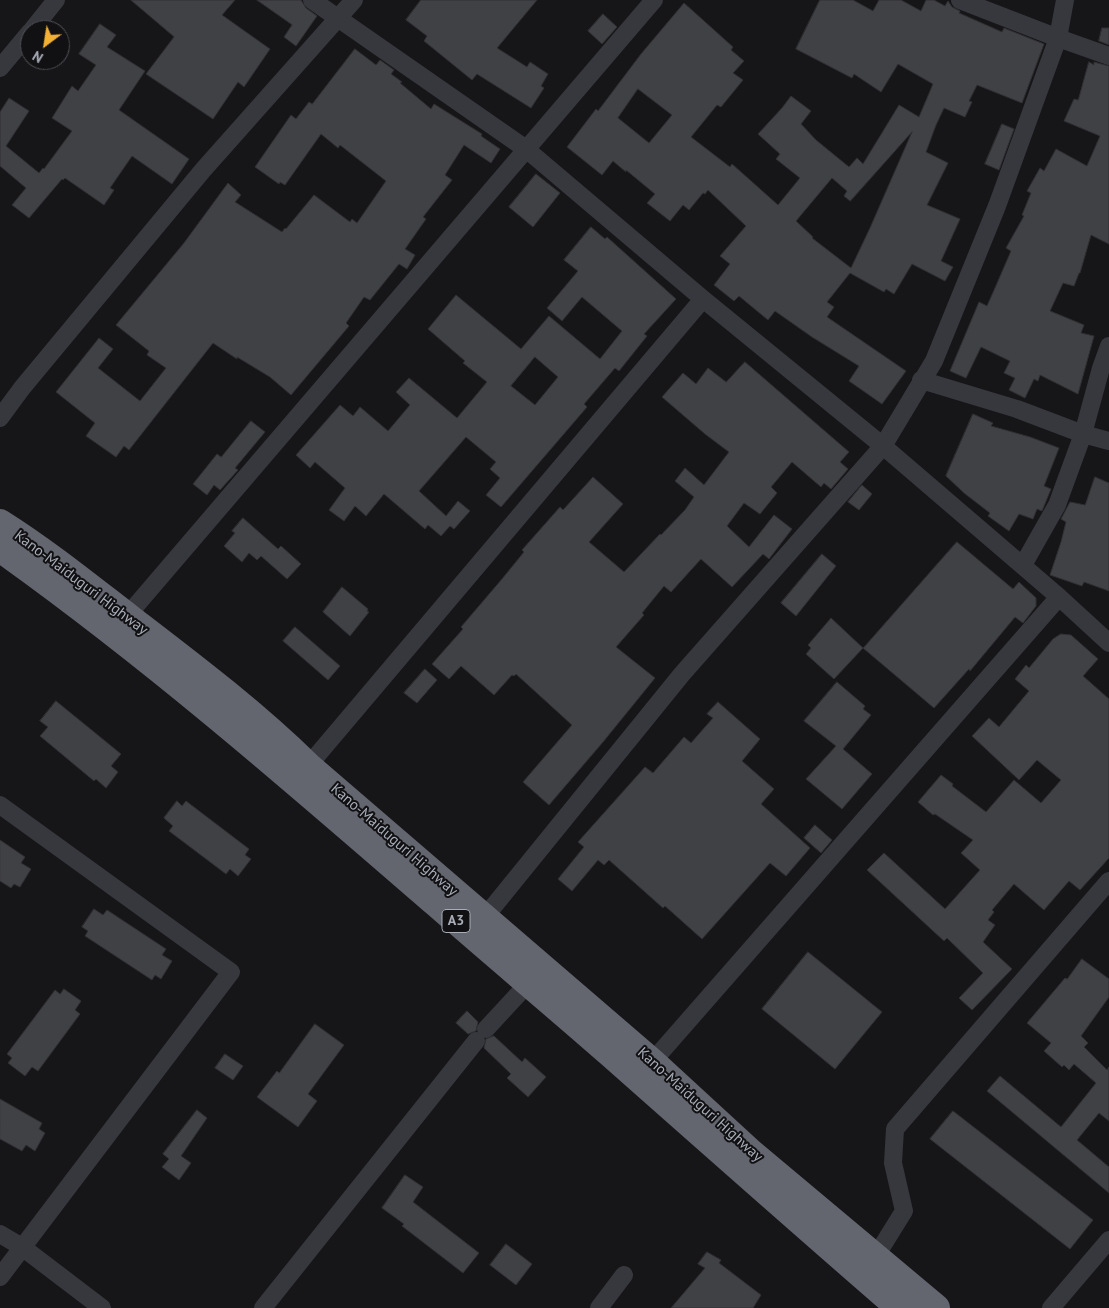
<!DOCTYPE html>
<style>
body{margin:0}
#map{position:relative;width:1109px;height:1308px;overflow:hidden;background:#161618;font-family:"PT Sans",sans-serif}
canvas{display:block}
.north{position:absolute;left:20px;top:20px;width:50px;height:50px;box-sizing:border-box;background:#111113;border:1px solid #4d4f55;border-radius:50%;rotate:211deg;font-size:14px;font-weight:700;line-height:20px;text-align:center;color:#a8adb8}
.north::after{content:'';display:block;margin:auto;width:18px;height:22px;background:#f2b134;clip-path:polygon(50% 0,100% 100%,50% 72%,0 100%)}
</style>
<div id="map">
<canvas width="1109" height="1308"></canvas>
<div class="north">N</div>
</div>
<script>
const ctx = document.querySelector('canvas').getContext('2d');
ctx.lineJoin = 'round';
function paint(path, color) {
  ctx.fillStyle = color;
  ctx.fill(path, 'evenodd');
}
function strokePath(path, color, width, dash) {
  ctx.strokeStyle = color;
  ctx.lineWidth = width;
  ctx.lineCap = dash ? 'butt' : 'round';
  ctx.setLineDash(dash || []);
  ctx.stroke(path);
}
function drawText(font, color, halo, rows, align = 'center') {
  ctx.font = font + ' "PT Sans",sans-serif';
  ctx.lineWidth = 4;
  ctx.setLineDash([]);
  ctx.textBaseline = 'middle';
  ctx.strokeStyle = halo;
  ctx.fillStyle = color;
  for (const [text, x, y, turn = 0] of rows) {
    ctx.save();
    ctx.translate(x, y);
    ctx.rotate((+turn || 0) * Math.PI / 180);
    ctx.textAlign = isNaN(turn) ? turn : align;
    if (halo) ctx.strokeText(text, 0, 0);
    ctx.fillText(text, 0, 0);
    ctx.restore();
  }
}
const building = new Path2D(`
 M 131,0 L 235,0 L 222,15 L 270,49 L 244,87 L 238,82 L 213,119 L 146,74 L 174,37 Z
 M 257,0 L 301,0 L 306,8 L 317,16 L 296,46 L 284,37 L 292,25 Z
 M 421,0 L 537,0 L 497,48 L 527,67 L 530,62 L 548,74 L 541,86 L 544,88 L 531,108 L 477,74 L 472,80 L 424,41 L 427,36 L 406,20 Z
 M 820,0 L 853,0 L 873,11 L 879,0 L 901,0 L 921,11 L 926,0 L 934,0 L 945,6 L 948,1 L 952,7 L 960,11 L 959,13 L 1002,32 L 1004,28 L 1044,44 L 1022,103 L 977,85 L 969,101 L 972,102 L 965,117 L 944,108 L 936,125 L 926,152 L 948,163 L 927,205 L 960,219 L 941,261 L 953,267 L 945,281 L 912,264 L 894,294 L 886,289 L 884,292 L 850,273 L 827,302 L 834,307 L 827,317 L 906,371 L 882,404 L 849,381 L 859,366 L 812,337 L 775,311 L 768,320 L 739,296 L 734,301 L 714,285 L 730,264 L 720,256 L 746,226 L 708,190 L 705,194 L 703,193 L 689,210 L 683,205 L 670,221 L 647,203 L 655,194 L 626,170 L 626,172 L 613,161 L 602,175 L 567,147 L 596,109 L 598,111 L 641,54 L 684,3 L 733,47 L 731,50 L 744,61 L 733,73 L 743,80 L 721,107 L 717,105 L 691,137 L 730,167 L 732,164 L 778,205 L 800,178 L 776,159 L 780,154 L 758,134 L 782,108 L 791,96 L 811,111 L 801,124 L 816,140 L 849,167 L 857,158 L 863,164 L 899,105 L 919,117 L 933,84 L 898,64 L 881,92 L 854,74 L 852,78 L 796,49 ZM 638,89 L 672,115 L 649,143 L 618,118 ZM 912,132 L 870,228 L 851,268 L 812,238 L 813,237 L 796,221 L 832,178 L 847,191 L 844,196 L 850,201 Z
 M 603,14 L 617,27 L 602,44 L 588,31 Z
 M 100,24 L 116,35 L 107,47 L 145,71 L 119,110 L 189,159 L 172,184 L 132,156 L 110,188 L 114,190 L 104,205 L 65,178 L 63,180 L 62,179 L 29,218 L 12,205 L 26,188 L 0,166 L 0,112 L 9,98 L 29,111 L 6,146 L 39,173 L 43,168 L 44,169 L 72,131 L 52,118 L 72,86 L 78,91 L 96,65 L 79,54 Z
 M 1102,28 L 1109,28 L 1109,45 L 1099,41 Z
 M 355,49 L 376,65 L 380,60 L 394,70 L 391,74 L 402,82 L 400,83 L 431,109 L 434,104 L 482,134 L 481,136 L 500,149 L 491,163 L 464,145 L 445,175 L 452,180 L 423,217 L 426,219 L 405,249 L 415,255 L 407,269 L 399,264 L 370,300 L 364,297 L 346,323 L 349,326 L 291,395 L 270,377 L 237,357 L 237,359 L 213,343 L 129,450 L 124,446 L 116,457 L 86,436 L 95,423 L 56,392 L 99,338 L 113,349 L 98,368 L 140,401 L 166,368 L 147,355 L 149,351 L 116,325 L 184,243 L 228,183 L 241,195 L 235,202 L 282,232 L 285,228 L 286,229 L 314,195 L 350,222 L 352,219 L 357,223 L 386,181 L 340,145 L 338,148 L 321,134 L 285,185 L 280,182 L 279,184 L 255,167 L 291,115 L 296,119 L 309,102 L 312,104 Z
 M 1089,62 L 1094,65 L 1094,62 L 1109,66 L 1109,244 L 1091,235 L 1080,273 L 1079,273 L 1074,286 L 1063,283 L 1050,311 L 1084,325 L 1081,333 L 1094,336 L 1078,394 L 1040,375 L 1038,381 L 1034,379 L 1025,398 L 1009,390 L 1015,378 L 1004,373 L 1010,361 L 981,347 L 966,378 L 950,371 L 979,302 L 987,306 L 995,288 L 1011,251 L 1006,248 L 1024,216 L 1022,215 L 1031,193 L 1027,191 L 1040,168 L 1044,171 L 1056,149 L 1087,166 L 1100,136 L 1064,121 L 1074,99 L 1078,100 Z
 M 1002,124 L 1014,129 L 999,170 L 985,164 Z
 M 536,174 L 560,193 L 533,227 L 509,207 Z
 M 591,227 L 605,239 L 607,237 L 676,299 L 644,334 L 647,336 L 619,371 L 615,368 L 584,404 L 587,407 L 501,507 L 486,495 L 500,478 L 490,469 L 496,462 L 466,437 L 419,491 L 446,516 L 458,501 L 470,511 L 454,529 L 450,526 L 441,536 L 428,525 L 425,529 L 384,494 L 366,516 L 355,506 L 344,521 L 329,510 L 345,488 L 315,462 L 310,468 L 296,455 L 340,405 L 353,416 L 360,407 L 388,431 L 410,405 L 396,392 L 409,378 L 457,418 L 487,382 L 463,363 L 465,361 L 428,329 L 456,295 L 521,349 L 549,316 L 600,359 L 622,331 L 582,297 L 562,321 L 547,308 L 578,271 L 564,260 ZM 535,357 L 558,377 L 535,405 L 511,386 Z
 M 745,362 L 849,452 L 840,462 L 848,469 L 831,489 L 824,483 L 821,487 L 792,462 L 771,487 L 777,493 L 760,514 L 744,503 L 727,526 L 749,547 L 774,515 L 792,529 L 769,559 L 763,554 L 732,587 L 701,559 L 671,592 L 664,586 L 642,613 L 644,615 L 616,647 L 655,678 L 603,742 L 549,805 L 523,782 L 572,725 L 516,674 L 514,676 L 512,675 L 494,695 L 461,666 L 449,679 L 432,664 L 463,629 L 461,627 L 502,579 L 524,552 L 522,550 L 560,507 L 563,510 L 593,477 L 623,504 L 589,542 L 624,572 L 660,534 L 661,535 L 685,510 L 694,497 L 675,481 L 685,468 L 704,485 L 729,452 L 705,434 L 662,397 L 683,373 L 696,384 L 708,368 L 726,382 Z
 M 973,414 L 993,423 L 991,426 L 1030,437 L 1059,448 L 1044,486 L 1051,489 L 1042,511 L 1037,509 L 1033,519 L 1019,514 L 1009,531 L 988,516 L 990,513 L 964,493 L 946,476 Z
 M 251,421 L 265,432 L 235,468 L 238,470 L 220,490 L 214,485 L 207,495 L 193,484 L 217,454 L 221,457 Z
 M 1095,477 L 1109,483 L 1109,591 L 1084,582 L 1082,586 L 1050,575 L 1061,542 L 1066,522 L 1061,519 L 1070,502 L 1085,505 Z
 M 862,485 L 872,494 L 859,510 L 848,502 Z
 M 243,518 L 278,549 L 281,546 L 301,564 L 287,579 L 261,556 L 257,560 L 249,553 L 242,562 L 224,546 L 235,533 L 232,531 Z
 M 957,542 L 1013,589 L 1019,582 L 1036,598 L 1036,606 L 1023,623 L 1015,617 L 970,671 L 969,669 L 934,708 L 863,648 L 834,679 L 806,654 L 811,648 L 808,645 L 831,618 L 863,648 Z
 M 822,554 L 836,566 L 796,616 L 781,603 Z
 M 342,587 L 368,609 L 367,611 L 369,612 L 350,636 L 323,612 Z
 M 295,627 L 340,666 L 328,680 L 283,641 Z
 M 1061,634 L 1071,635 L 1098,659 L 1083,676 L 1109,699 L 1109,858 L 1080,890 L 1069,881 L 1044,910 L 1014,884 L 992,910 L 994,912 L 988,920 L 995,925 L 983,942 L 1012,969 L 972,1010 L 959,998 L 983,973 L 947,938 L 944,941 L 867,870 L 884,853 L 945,909 L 980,870 L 961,853 L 973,840 L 935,814 L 933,815 L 918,802 L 941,775 L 953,784 L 952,786 L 986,812 L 1014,780 L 1041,803 L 1061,780 L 1037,760 L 1019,780 L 972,736 L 989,718 L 999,727 L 1029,691 L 1015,679 L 1026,665 L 1029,668 L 1053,639 Z
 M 425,669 L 437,680 L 417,703 L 404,693 Z
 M 837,682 L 865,706 L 863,709 L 871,715 L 843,749 L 872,774 L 842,809 L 806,779 L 836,746 L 804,721 Z
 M 56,701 L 121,754 L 111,766 L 118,772 L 106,788 L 96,779 L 94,781 L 40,736 L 48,727 L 40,721 Z
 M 718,702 L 760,739 L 742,761 L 774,789 L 761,804 L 810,848 L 786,876 L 770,863 L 702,939 L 665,906 L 663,908 L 609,860 L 604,865 L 598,860 L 572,891 L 558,879 L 584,847 L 578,842 L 645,767 L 653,773 L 684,737 L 691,743 L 713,718 L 707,714 Z
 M 177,801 L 182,806 L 186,801 L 249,849 L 245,855 L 251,859 L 238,876 L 230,869 L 226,874 L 169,831 L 173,826 L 164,818 Z
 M 815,825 L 832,840 L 821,853 L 804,838 Z
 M 0,840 L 25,857 L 21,863 L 31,869 L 20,887 L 14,884 L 11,888 L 0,881 Z
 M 94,909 L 103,915 L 107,910 L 166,949 L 162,955 L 172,961 L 161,979 L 155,975 L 152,980 L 85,936 L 88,931 L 82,927 Z
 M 808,952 L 882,1012 L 835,1069 L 762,1009 Z
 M 1082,959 L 1109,979 L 1109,997 L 1081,1036 L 1088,1043 L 1084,1047 L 1107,1070 L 1109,1067 L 1109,1121 L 1099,1113 L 1077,1140 L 1109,1167 L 1109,1193 L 987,1091 L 1000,1076 L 1061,1127 L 1096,1083 L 1074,1064 L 1069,1070 L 1064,1065 L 1062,1067 L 1044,1051 L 1051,1043 L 1027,1023 L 1065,978 L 1067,979 Z
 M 64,989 L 81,1001 L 75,1010 L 80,1014 L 38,1071 L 32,1067 L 25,1076 L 8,1063 L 12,1058 L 7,1054 L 55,990 L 60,994 Z
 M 467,1011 L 478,1022 L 476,1031 L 468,1034 L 456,1023 Z
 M 315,1024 L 344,1045 L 308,1094 L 317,1101 L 298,1127 L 257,1097 L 277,1071 L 279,1073 Z
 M 494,1036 L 522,1062 L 525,1058 L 546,1077 L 528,1097 L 507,1078 L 511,1074 L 484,1048 L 486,1039 Z
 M 225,1054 L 243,1066 L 233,1080 L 215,1068 Z
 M 0,1099 L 42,1123 L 39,1129 L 45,1133 L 35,1151 L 26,1145 L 22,1151 L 0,1139 Z
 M 197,1110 L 207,1118 L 181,1156 L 191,1163 L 179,1180 L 162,1167 L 169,1159 L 163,1154 Z
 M 953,1111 L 1093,1220 L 1070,1249 L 930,1139 Z
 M 405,1175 L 423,1187 L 413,1202 L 479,1253 L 463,1273 L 402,1226 L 404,1224 L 382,1208 Z
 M 506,1244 L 532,1264 L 516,1285 L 490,1265 Z
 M 707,1252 L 721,1260 L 719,1263 L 761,1295 L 753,1308 L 671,1308 L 705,1268 L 698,1264 Z`);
const street = new Path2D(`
 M 312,0 L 526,149 L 703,299 L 883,446 L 1059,597 L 1109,643
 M 960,0 L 1058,38 L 1109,56
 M 32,30 L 56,0
 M 0,68 L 30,32
 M 921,380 L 1017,409 L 1083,434 L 1109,441
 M 0,418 L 22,388 L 203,170 L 354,0
 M 1023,565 L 1057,505 L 1083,434 L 1101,368 L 1109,346
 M 127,616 L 654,0
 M 308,766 L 703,299
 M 0,805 L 231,972 L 0,1277
 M 484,918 L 682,674 L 883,446 L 934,361 L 997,206 L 1058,38 L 1065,0
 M 486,1029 L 535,976
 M 652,1062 L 1059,597
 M 0,1234 L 22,1247 L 102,1308
 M 876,1256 L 904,1211 L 893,1163 L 895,1129 L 1109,881
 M 263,1308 L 476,1041
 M 599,1308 L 624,1275
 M 1051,1308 L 1109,1240`);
const highway = new Path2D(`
 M 0,523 C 46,552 89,587 132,620 C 192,666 254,713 308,766 L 652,1062 L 751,1153 L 936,1308
 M 0,548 C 153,657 294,780 436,903 C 494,954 553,1003 611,1054 C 707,1139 803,1224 900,1308`);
const shields = [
 [456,921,28]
];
const shieldNames = [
 ["A3",456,921]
];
const streetNames = [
 ["Kano-Maiduguri Highway",81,583,37],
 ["Kano-Maiduguri Highway",394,840,41],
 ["Kano-Maiduguri Highway",700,1105,42]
];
paint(building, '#404145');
strokePath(building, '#303034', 1);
strokePath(street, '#37383d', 18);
strokePath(highway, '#63666e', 28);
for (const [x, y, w] of shields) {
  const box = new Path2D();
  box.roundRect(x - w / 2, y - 11.5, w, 23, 4);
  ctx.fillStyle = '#111113';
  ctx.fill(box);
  strokePath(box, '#a8adb8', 1);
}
drawText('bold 14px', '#a8adb8', null, shieldNames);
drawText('15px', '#a8adb8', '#111113', streetNames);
</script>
